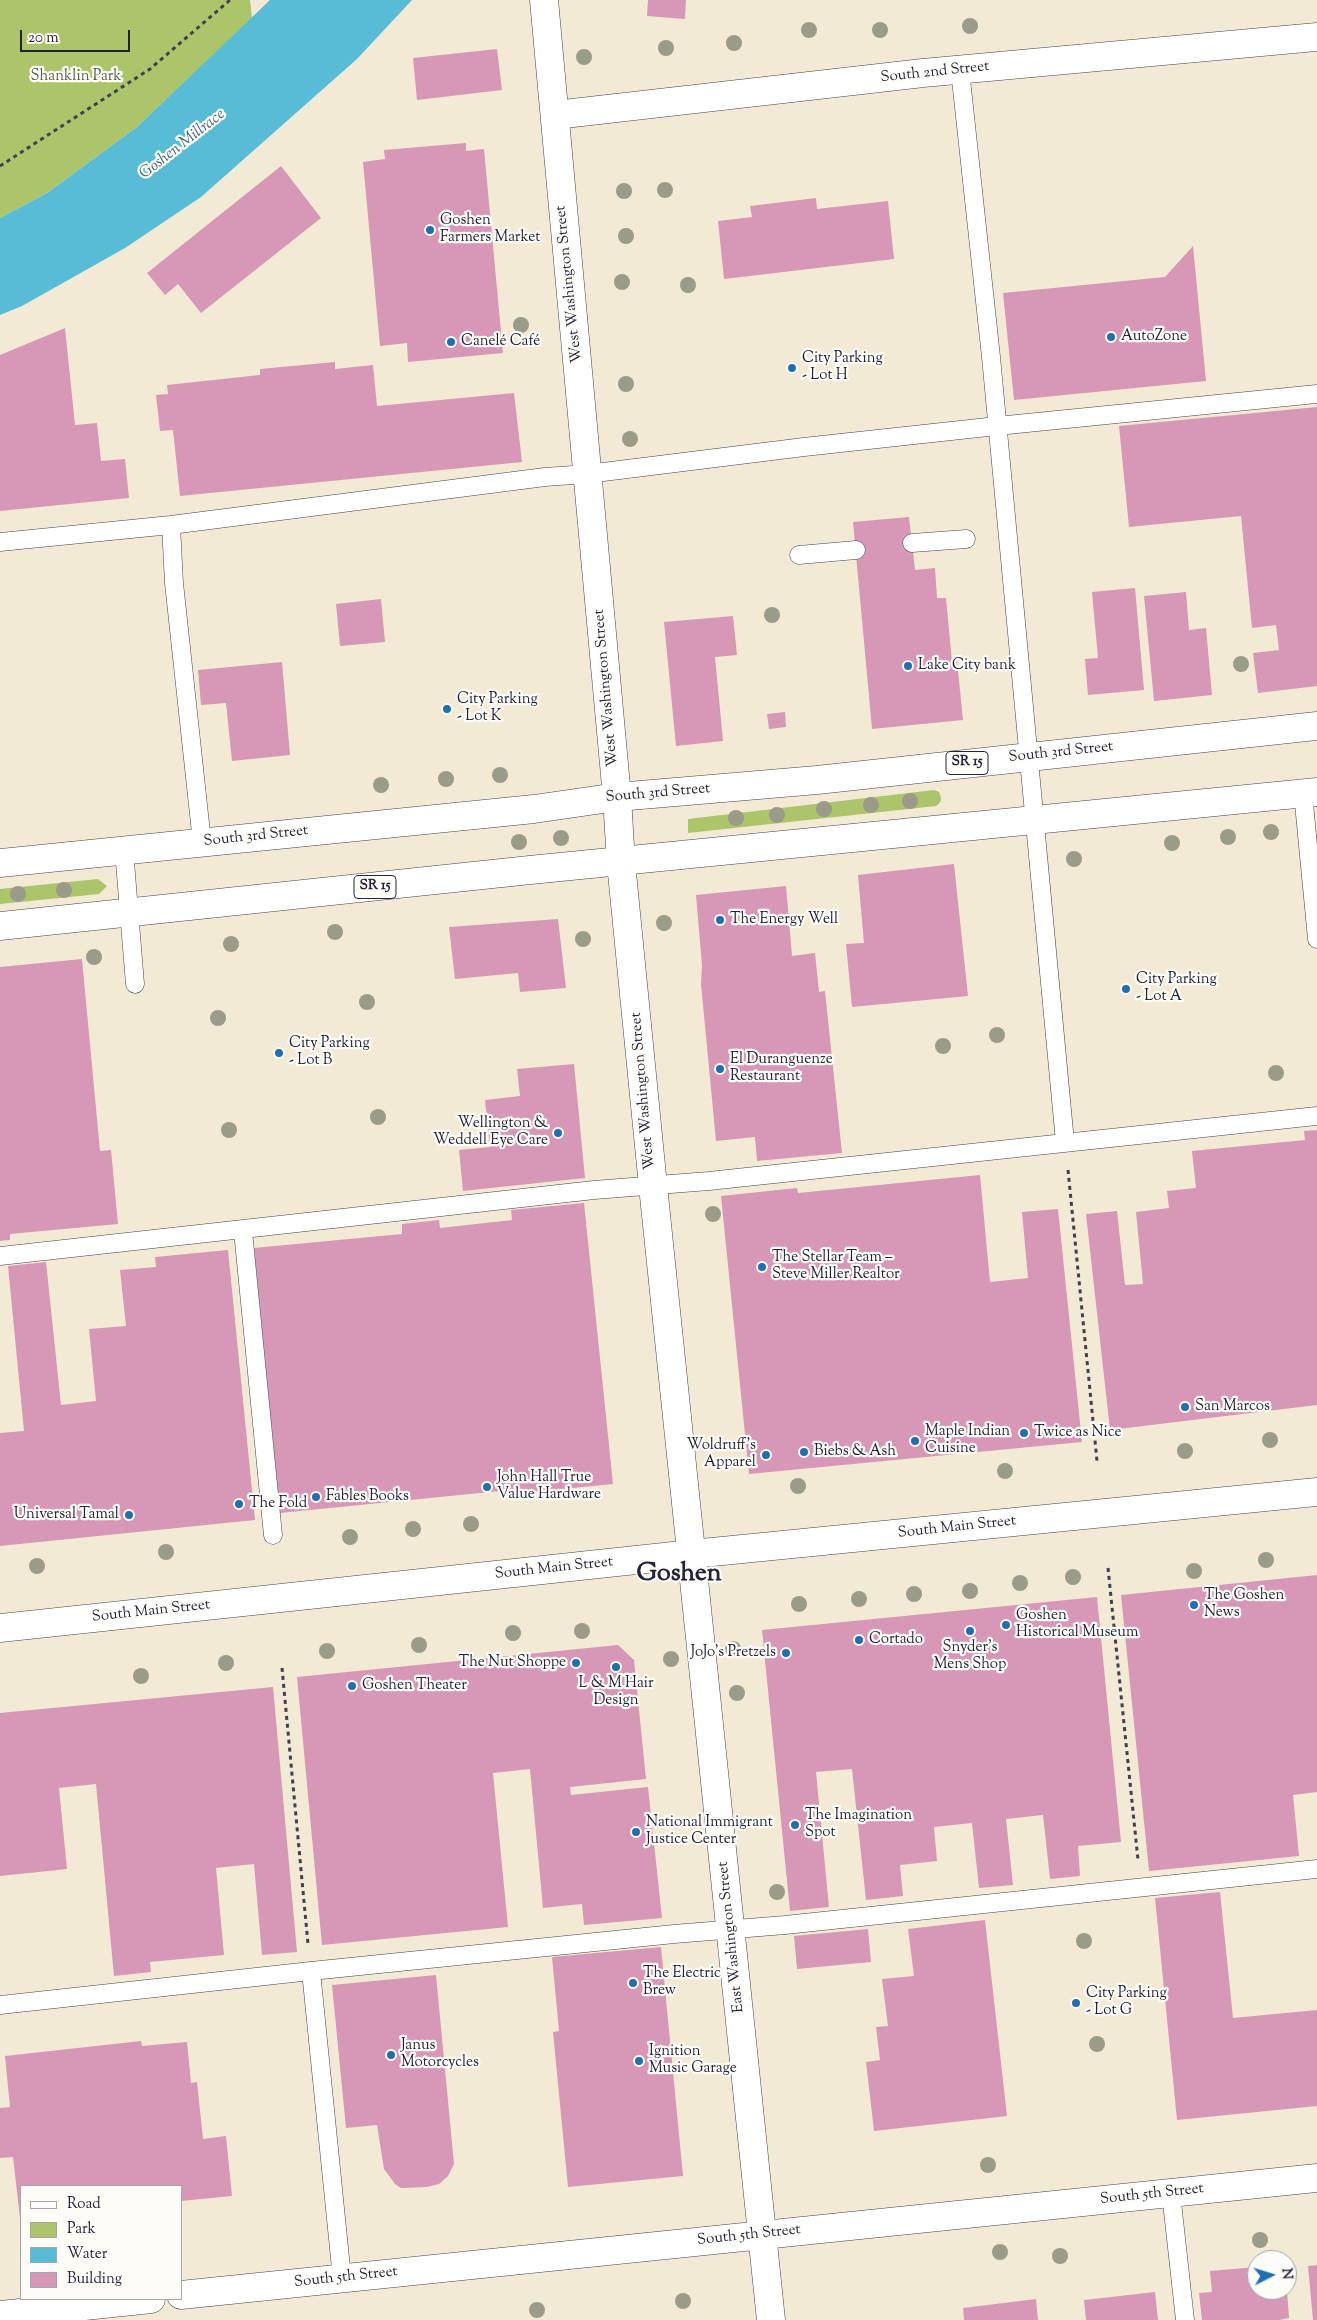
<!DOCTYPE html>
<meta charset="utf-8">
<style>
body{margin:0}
#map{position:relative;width:1317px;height:2320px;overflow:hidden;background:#f2ead4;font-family:"Sorts Mill Goudy",serif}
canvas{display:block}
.legend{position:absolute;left:20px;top:2185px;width:162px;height:115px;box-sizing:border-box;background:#fdfcf7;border:1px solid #a5a5ac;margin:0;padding:6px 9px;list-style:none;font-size:15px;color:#22223b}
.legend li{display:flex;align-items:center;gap:10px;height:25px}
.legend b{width:25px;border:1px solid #a5a5ac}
.north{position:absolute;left:1247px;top:2250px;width:50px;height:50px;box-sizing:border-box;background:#fdfcf7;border:1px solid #a5a5ac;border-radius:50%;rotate:85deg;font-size:14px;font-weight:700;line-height:20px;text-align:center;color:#22223b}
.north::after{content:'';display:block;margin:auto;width:18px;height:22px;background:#1f6fb2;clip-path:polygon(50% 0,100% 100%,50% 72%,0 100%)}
.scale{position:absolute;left:20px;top:30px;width:110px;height:22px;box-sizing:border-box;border:2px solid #22223b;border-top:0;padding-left:6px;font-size:15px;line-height:18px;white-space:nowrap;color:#22223b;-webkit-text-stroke:4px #fdfcf7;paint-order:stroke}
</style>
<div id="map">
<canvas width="1317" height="2320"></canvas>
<ul class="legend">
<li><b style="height:6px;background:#fff"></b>Road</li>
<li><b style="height:14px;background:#acc56b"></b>Park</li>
<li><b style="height:14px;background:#58bcd6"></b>Water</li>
<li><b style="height:14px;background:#d798b7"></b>Building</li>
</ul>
<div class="north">N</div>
<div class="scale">20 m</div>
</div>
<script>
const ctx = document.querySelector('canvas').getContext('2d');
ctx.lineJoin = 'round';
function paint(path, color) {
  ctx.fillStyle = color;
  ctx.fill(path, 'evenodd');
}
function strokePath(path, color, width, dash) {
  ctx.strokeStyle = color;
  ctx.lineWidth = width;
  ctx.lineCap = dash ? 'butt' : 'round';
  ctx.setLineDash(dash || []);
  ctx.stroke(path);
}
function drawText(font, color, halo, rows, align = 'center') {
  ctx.font = font + ' "Sorts Mill Goudy",serif';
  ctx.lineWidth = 4.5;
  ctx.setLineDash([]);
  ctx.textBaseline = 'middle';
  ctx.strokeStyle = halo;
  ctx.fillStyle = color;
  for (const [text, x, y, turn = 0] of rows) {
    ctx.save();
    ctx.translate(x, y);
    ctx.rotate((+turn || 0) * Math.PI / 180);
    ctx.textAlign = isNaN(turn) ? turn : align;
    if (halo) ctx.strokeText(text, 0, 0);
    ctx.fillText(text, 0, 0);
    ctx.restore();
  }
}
const green = new Path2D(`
 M 0,0 L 250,0 L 252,18 L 137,127 L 47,193 L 0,218 Z
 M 934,790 L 939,792 C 942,799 942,802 936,806 L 688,833 L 688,819 Z
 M 98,879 L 107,886 L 99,894 L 0,904 L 0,889 Z`);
const water = new Path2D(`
 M 270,0 L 412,0 L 357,59 L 201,197 L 125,248 L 22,306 L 0,315 L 0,218 L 47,193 L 137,127 Z`);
const building = new Path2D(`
 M 648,0 L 686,0 L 685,19 L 647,16 Z
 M 497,49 L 502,90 L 417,100 L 413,58 Z
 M 466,143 L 466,151 L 484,149 L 503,353 L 408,362 L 407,343 L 380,346 L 363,162 L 385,159 L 384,150 Z
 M 281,166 L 321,218 L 201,313 L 178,284 L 165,295 L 147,273 Z
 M 816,198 L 817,209 L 888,201 L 894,259 L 724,279 L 718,221 L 752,217 L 750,206 Z
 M 1193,246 L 1206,381 L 1014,400 L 1003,293 L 1165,277 Z
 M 65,328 L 75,425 L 97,423 L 101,461 L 125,459 L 129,498 L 0,511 L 0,355 Z
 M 335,362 L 335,369 L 373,365 L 377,406 L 514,393 L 522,462 L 180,496 L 173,430 L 160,431 L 156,395 L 168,394 L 167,385 L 260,375 L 260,369 Z
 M 1317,407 L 1317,686 L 1258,693 L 1253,653 L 1279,650 L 1276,625 L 1252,628 L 1241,516 L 1129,527 L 1119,426 Z
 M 909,517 L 915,570 L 935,568 L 937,598 L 946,598 L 952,662 L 957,661 L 963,720 L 872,729 L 853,522 Z
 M 1135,588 L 1144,690 L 1088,695 L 1085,659 L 1098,658 L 1092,592 Z
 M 1186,592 L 1189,630 L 1206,628 L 1212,695 L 1154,701 L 1144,596 Z
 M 381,599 L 385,642 L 340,646 L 336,604 Z
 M 733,616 L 737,655 L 715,657 L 723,741 L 676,746 L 664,622 Z
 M 282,662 L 290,755 L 232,761 L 226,703 L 201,705 L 198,670 Z
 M 785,712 L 786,727 L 769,729 L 767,714 Z
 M 954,864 L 968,996 L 852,1007 L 846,944 L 864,943 L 858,875 Z
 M 786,886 L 792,956 L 815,953 L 819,992 L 825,991 L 842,1153 L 757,1161 L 755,1137 L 716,1141 L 701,984 L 702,965 L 696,895 Z
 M 558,919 L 566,988 L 520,992 L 518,973 L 455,979 L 449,927 Z
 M 82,959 L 100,1151 L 111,1150 L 118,1224 L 10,1234 L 10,1240 L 0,1241 L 0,967 Z
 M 574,1064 L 585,1178 L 463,1191 L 459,1150 L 490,1147 L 485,1100 L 520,1096 L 517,1069 Z
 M 1317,1130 L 1317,1405 L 1110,1430 L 1086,1214 L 1117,1211 L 1125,1285 L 1143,1284 L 1136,1212 L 1169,1208 L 1167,1191 L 1196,1188 L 1192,1151 L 1305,1140 L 1304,1131 Z
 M 980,1175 L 990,1282 L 1028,1278 L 1022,1212 L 1058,1209 L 1082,1442 L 749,1474 L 721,1196 L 797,1188 L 798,1193 Z
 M 584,1203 L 613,1484 L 501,1495 L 500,1491 L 280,1513 L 254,1248 L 402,1234 L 402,1224 L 439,1220 L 440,1228 L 512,1220 L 511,1210 Z
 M 228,1250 L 255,1520 L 0,1546 L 0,1433 L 24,1431 L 8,1266 L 46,1262 L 61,1405 L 96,1401 L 89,1329 L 126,1326 L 120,1270 L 156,1267 L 155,1257 Z
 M 1317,1575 L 1317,1792 L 1293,1795 L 1299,1856 L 1149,1871 L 1121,1595 Z
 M 1097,1597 L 1121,1842 L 1078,1846 L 1080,1876 L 1050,1879 L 1043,1815 L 1006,1819 L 1013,1885 L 979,1888 L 972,1823 L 934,1827 L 937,1861 L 900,1865 L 903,1896 L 866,1900 L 852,1769 L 816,1772 L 829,1907 L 790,1911 L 762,1630 Z
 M 618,1645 L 634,1660 L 646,1779 L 570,1787 L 571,1795 L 648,1787 L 662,1918 L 584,1925 L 582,1904 L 543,1908 L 530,1769 L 493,1773 L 508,1927 L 322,1945 L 297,1677 Z
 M 273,1687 L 297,1952 L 262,1955 L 254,1864 L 216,1868 L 224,1955 L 150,1962 L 151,1972 L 114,1976 L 96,1784 L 59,1788 L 67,1869 L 0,1876 L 0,1713 Z
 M 1220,1892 L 1233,2018 L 1317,2010 L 1317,2106 L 1177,2120 L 1155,1898 Z
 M 985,1920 L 1007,2116 L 874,2131 L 866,2062 L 880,2060 L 876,2027 L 888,2026 L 882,1979 L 914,1976 L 908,1929 Z
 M 868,1929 L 871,1962 L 797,1969 L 794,1936 Z
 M 661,1947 L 683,2176 L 568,2187 L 553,2032 L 559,2031 L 552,1957 Z
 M 436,1975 L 454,2164 L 448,2176 L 439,2184 L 427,2187 L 401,2188 L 395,2184 L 384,2169 L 377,2125 L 346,2128 L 332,1985 Z
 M 141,2041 L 142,2046 L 187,2042 L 191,2083 L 197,2082 L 203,2139 L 226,2136 L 232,2196 L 181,2201 L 181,2186 L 21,2186 L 20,2218 L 13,2157 L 0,2158 L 0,2108 L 10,2107 L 5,2056 Z
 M 1317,2265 L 1317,2320 L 1313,2320 L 1308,2266 Z
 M 1257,2267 L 1257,2290 L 1287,2290 L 1289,2318 L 1279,2320 L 1202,2320 L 1199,2293 L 1212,2292 L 1210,2271 Z
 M 1155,2292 L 1158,2320 L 1086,2320 L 1084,2300 Z
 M 1036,2299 L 1038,2320 L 964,2320 L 963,2308 Z`);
const path = new Path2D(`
 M 0,166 L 150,69 L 230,0
 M 1068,1170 L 1097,1461
 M 1108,1568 L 1138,1860
 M 282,1668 L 308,1944`);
const lane = new Path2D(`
 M 960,70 L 991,357 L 1065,1142
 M 171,525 L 174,583 L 202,842
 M 0,542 L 171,525 L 545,477 L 587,474 L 804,447 L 997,426 L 1317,394
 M 912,543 L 966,539
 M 799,555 L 856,550
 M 1303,793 L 1317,939
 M 124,850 L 135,984
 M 243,1231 L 273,1535
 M 0,1256 L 594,1190 L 709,1181 L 1317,1116
 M 311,1971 L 342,2278
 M 0,2005 L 311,1971 L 674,1934 L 785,1925 L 1317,1869
 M 1171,2193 L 1185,2320`);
const street = new Path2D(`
 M 544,0 L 617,797 L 621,863 L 653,1186 L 771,2320
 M 555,115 L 923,73 L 1317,37
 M 181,2295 L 1317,2178
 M 0,2315 L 151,2299`);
const secondary = new Path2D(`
 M 0,1628 L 692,1554 L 1317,1492`);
const primary = new Path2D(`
 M 0,863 L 534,809 L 617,797 L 817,780 L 1317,726
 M 0,926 L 530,870 L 1317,792`);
const trees = [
 [970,26],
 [809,30],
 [880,30],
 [734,43],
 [666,48],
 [584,57],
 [665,190],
 [624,191],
 [626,236],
 [622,282],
 [688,285],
 [521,325],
 [626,384],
 [630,439],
 [772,615],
 [1241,664],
 [500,775],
 [446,779],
 [381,785],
 [910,801],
 [871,805],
 [824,809],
 [777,815],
 [736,818],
 [1271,832],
 [1228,837],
 [561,838],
 [519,842],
 [1172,843],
 [1074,859],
 [64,890],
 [18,894],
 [664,923],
 [335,932],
 [583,939],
 [231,944],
 [94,957],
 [367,1002],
 [218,1018],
 [997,1035],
 [943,1046],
 [1276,1073],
 [378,1117],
 [229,1130],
 [713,1214],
 [1270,1440],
 [1185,1451],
 [1005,1471],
 [798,1486],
 [471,1524],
 [413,1529],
 [350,1537],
 [166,1552],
 [1266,1560],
 [37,1566],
 [1194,1571],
 [1073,1577],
 [1020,1583],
 [970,1591],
 [914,1594],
 [859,1599],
 [799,1604],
 [582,1631],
 [513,1633],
 [419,1645],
 [733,1649],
 [327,1651],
 [671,1659],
 [226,1663],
 [141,1676],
 [737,1693],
 [777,1892],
 [1084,1941],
 [1097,2044],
 [988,2165],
 [1260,2240],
 [1000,2252],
 [1060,2256],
 [683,2301],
 [537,2310]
];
const markers = [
 [430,230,5,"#1f6fb2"],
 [1111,337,5,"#1f6fb2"],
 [451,342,5,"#1f6fb2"],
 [792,368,5,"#1f6fb2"],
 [908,666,5,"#1f6fb2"],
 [447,709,5,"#1f6fb2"],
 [720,920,5,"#1f6fb2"],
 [1126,989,5,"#1f6fb2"],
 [279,1053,5,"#1f6fb2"],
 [720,1069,5,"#1f6fb2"],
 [558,1133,5,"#1f6fb2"],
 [762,1267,5,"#1f6fb2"],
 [1185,1407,5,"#1f6fb2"],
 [1024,1433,5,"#1f6fb2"],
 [915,1441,5,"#1f6fb2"],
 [804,1452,5,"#1f6fb2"],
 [766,1455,5,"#1f6fb2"],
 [487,1487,5,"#1f6fb2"],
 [316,1497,5,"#1f6fb2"],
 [239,1504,5,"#1f6fb2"],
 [129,1515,5,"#1f6fb2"],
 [1194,1605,5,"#1f6fb2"],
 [1006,1625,5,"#1f6fb2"],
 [970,1631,5,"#1f6fb2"],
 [859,1640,5,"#1f6fb2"],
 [786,1653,5,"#1f6fb2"],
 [576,1663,5,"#1f6fb2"],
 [616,1667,5,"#1f6fb2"],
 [352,1686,5,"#1f6fb2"],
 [795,1825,5,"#1f6fb2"],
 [636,1832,5,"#1f6fb2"],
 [633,1983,5,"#1f6fb2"],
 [1076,2003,5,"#1f6fb2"],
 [391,2055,5,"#1f6fb2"],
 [639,2061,5,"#1f6fb2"]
];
const shields = [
 [967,763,42],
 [375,887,42]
];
const shieldNames = [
 ["SR 15",967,763],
 ["SR 15",375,887]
];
const streetNames = [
 ["South 2nd Street",935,73,-6],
 ["West Washington Street",570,284,-96],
 ["West Washington Street",607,688,-95],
 ["South 3rd Street",1061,753,-6],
 ["South 3rd Street",658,794,-5],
 ["South 3rd Street",256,837,-6],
 ["West Washington Street",644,1091,-95],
 ["South Main Street",957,1528,-6],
 ["South Main Street",554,1569,-6],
 ["South Main Street",151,1612,-6],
 ["East Washington Street",732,1937,-96],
 ["South 5th Street",1152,2195,-6],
 ["South 5th Street",749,2236,-6],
 ["South 5th Street",346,2278,-6]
];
const parkNames = [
 ["Shanklin Park",76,77]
];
const poiNames = [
 ["Goshen",440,221],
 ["Farmers Market",440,238],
 ["AutoZone",1121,337],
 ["Canelé Café",461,342],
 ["City Parking",802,359],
 ["- Lot H",802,376],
 ["Lake City bank",918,666],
 ["City Parking",457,700],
 ["- Lot K",457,717],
 ["The Energy Well",730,920],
 ["City Parking",1136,980],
 ["- Lot A",1136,997],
 ["City Parking",289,1044],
 ["- Lot B",289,1061],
 ["El Duranguenze",730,1060],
 ["Restaurant",730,1077],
 ["Wellington &",548,1124,"right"],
 ["Weddell Eye Care",548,1141,"right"],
 ["The Stellar Team –",772,1258],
 ["Steve Miller Realtor",772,1275],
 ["San Marcos",1195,1407],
 ["Maple Indian",925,1432],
 ["Cuisine",925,1449],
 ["Twice as Nice",1034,1433],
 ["Woldruff's",756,1446,"right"],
 ["Apparel",756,1463,"right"],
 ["Biebs & Ash",814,1452],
 ["John Hall True",497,1478],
 ["Value Hardware",497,1495],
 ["Fables Books",326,1497],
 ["The Fold",249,1504],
 ["Universal Tamal",119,1515,"right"],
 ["The Goshen",1204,1596],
 ["News",1204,1613],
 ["Goshen",1016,1616],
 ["Historical Museum",1016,1633],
 ["Cortado",869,1640],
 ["Snyder's",970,1648,"center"],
 ["Mens Shop",970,1665,"center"],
 ["JoJo's Pretzels",776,1653,"right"],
 ["The Nut Shoppe",566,1663,"right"],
 ["L & M Hair",616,1684,"center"],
 ["Design",616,1701,"center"],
 ["Goshen Theater",362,1686],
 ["The Imagination",805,1816],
 ["Spot",805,1833],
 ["National Immigrant",646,1823],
 ["Justice Center",646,1840],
 ["The Electric",643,1974],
 ["Brew",643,1991],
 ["City Parking",1086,1994],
 ["- Lot G",1086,2011],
 ["Janus",401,2046],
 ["Motorcycles",401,2063],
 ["Ignition",649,2052],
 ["Music Garage",649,2069]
];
const waterNames = [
 ["Goshen Millrace",183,145,-38]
];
const townNames = [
 ["Goshen",679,1576]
];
paint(green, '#acc56b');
paint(water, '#58bcd6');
paint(building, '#d798b7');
strokePath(lane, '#414052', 19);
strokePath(street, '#414052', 29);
strokePath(secondary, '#414052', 29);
strokePath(primary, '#414052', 29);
strokePath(path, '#414052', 3, [4, 4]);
strokePath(lane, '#fff', 18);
strokePath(street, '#fff', 28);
strokePath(secondary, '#fff', 28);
strokePath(primary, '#fff', 28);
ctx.fillStyle = '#9a9b89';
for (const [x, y] of trees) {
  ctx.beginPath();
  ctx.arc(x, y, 8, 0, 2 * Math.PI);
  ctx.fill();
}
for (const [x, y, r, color] of markers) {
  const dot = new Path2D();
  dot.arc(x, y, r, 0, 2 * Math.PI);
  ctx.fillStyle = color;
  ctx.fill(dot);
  strokePath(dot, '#fdfcf7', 2);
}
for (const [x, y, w] of shields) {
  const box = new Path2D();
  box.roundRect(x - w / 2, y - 11.5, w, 23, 4);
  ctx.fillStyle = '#fdfcf7';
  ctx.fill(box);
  strokePath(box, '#22223b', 1);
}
drawText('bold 14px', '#22223b', null, shieldNames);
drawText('15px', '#22223b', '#fdfcf7', streetNames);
drawText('15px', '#525b4c', '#fdfcf7', parkNames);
drawText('15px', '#22223b', '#fdfcf7', poiNames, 'left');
drawText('italic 16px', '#386079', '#fdfcf7', waterNames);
drawText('bold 25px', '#22223b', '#fdfcf7', townNames);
</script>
